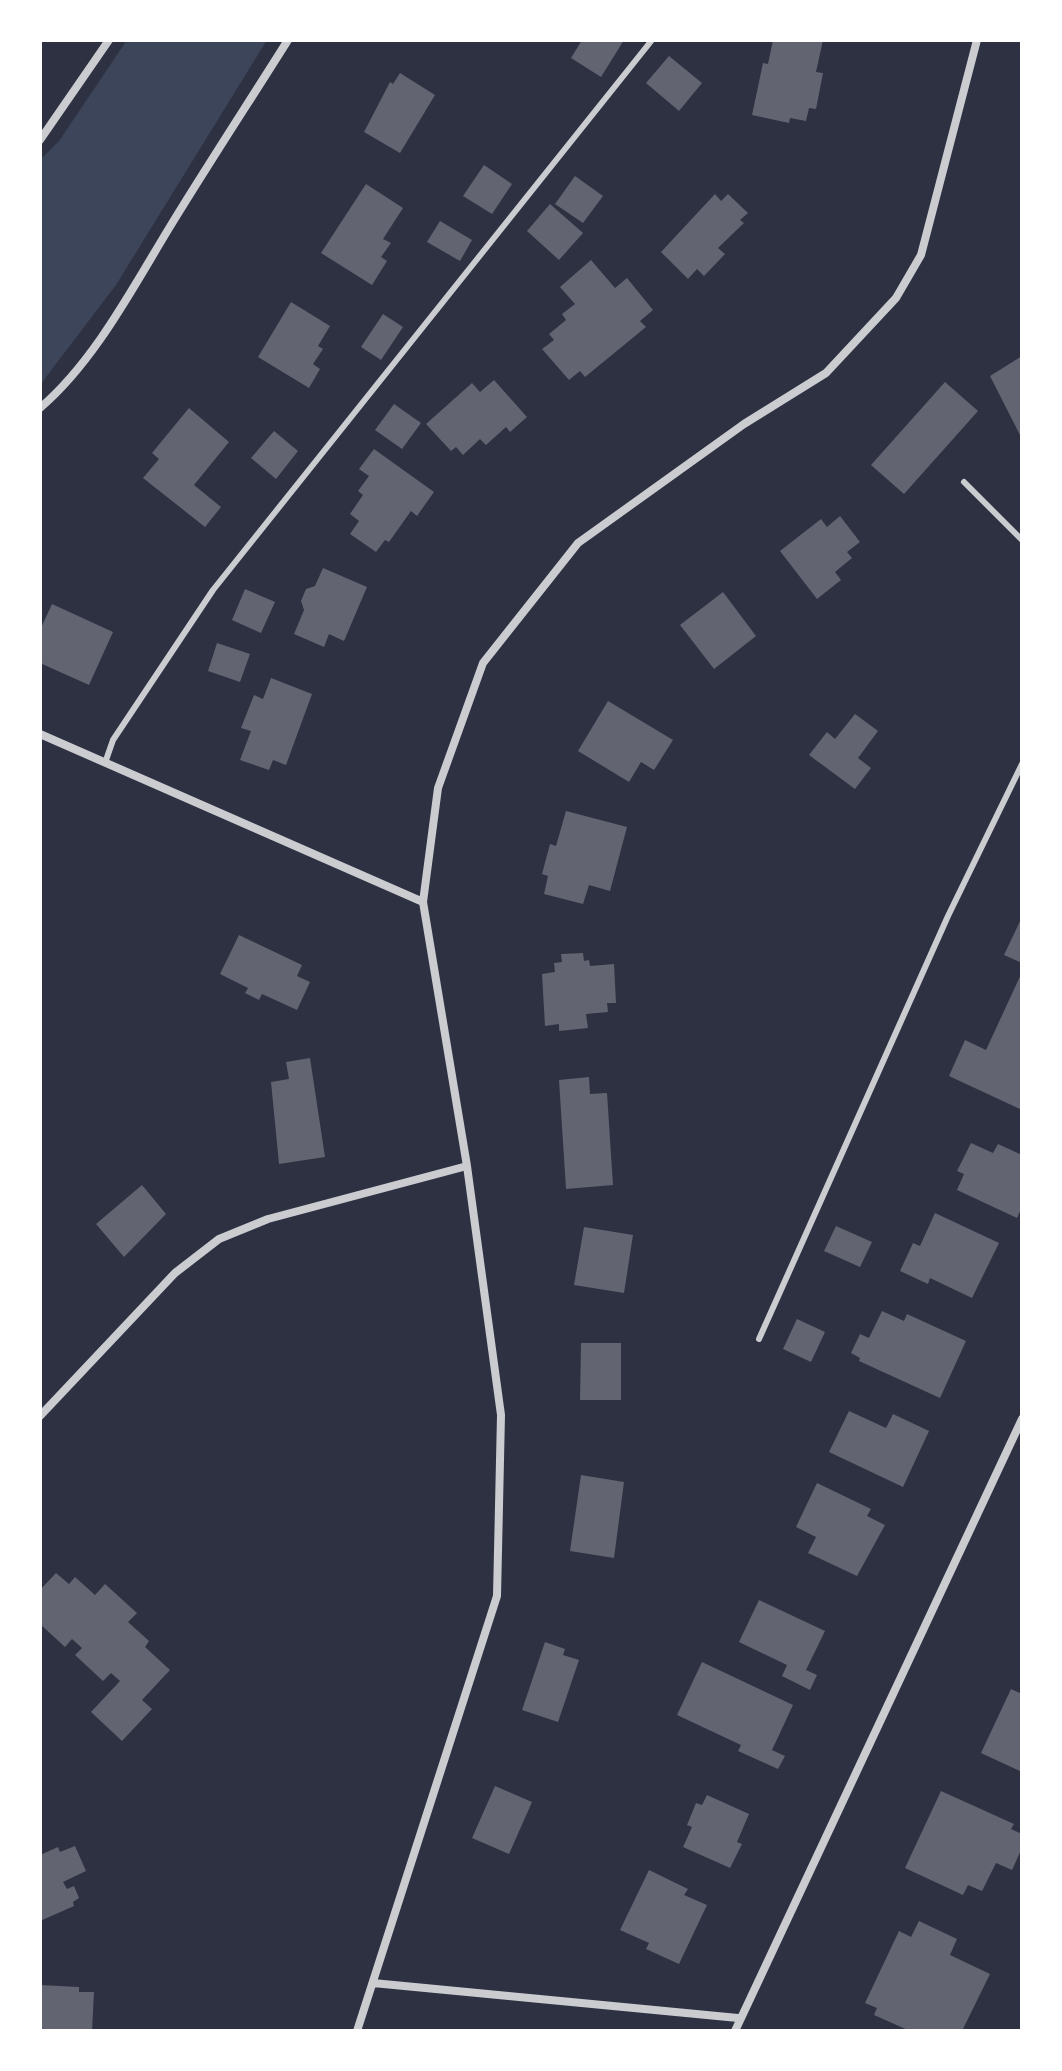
<!DOCTYPE html>
<style>
body{margin:0}
#map{position:relative;width:1062px;height:2071px;overflow:hidden;background:#2d3142;font-family:Bitter,serif}
canvas{display:block}
.frame{position:absolute;inset:0;border:42px solid #fff;pointer-events:none}
</style>
<div id="map">
<canvas width="1062" height="2071"></canvas>
<div class="frame"></div>
</div>
<script>
const ctx = document.querySelector('canvas').getContext('2d');
ctx.lineJoin = 'round';
function paint(path, color) {
  ctx.fillStyle = color;
  ctx.fill(path, 'evenodd');
}
function strokePath(path, color, width, dash) {
  ctx.strokeStyle = color;
  ctx.lineWidth = width;
  ctx.lineCap = dash ? 'butt' : 'round';
  ctx.setLineDash(dash || []);
  ctx.stroke(path);
}
const green = new Path2D(`
 M 127,40 L 267,40 L 116,285 L 40,385 L 40,160 L 59,141 Z`);
const building = new Path2D(`
 M 582,40 L 624,40 L 601,77 L 571,58 Z
 M 773,40 L 823,40 L 816,72 L 823,73 L 816,109 L 809,108 L 806,121 L 790,118 L 789,123 L 752,115 L 763,63 L 768,64 Z
 M 669,56 L 702,83 L 679,111 L 646,83 Z
 M 400,73 L 435,95 L 400,153 L 364,132 L 390,82 L 393,84 Z
 M 484,165 L 512,184 L 492,214 L 463,196 Z
 M 575,176 L 603,196 L 583,223 L 555,204 Z
 M 366,184 L 403,208 L 383,239 L 391,243 L 381,257 L 387,261 L 372,285 L 321,253 Z
 M 715,194 L 721,201 L 728,194 L 748,213 L 740,220 L 744,223 L 718,248 L 725,254 L 704,276 L 697,269 L 688,279 L 661,252 Z
 M 550,204 L 583,233 L 559,260 L 527,231 Z
 M 440,221 L 472,240 L 460,261 L 427,242 Z
 M 591,260 L 615,288 L 627,278 L 653,310 L 640,321 L 646,327 L 585,377 L 580,371 L 569,380 L 542,349 L 554,340 L 549,334 L 566,320 L 562,314 L 575,304 L 560,287 Z
 M 291,302 L 330,326 L 318,346 L 323,349 L 313,364 L 320,369 L 309,388 L 258,357 Z
 M 383,314 L 403,327 L 381,360 L 361,347 Z
 M 1022,356 L 1022,439 L 990,376 Z
 M 494,380 L 527,417 L 510,432 L 506,427 L 486,445 L 480,439 L 463,455 L 456,447 L 451,451 L 426,424 L 472,383 L 480,392 Z
 M 945,382 L 978,411 L 904,494 L 871,465 Z
 M 394,404 L 421,423 L 402,449 L 375,430 Z
 M 189,408 L 229,442 L 194,485 L 221,507 L 205,527 L 143,478 L 159,459 L 152,453 Z
 M 274,431 L 298,451 L 276,479 L 251,458 Z
 M 374,449 L 434,492 L 417,516 L 411,511 L 389,542 L 385,540 L 376,552 L 350,534 L 359,521 L 350,514 L 363,495 L 358,491 L 369,476 L 359,469 Z
 M 840,516 L 860,542 L 847,552 L 852,558 L 835,572 L 841,580 L 817,599 L 780,551 L 821,519 L 827,527 Z
 M 323,568 L 367,587 L 344,641 L 329,634 L 324,647 L 294,634 L 304,610 L 301,601 L 306,589 L 315,586 Z
 M 245,589 L 275,602 L 261,633 L 232,620 Z
 M 723,592 L 756,636 L 714,669 L 680,625 Z
 M 52,604 L 113,632 L 89,685 L 40,663 L 40,630 Z
 M 217,643 L 250,654 L 240,682 L 208,671 Z
 M 271,678 L 312,694 L 286,765 L 273,760 L 269,770 L 240,760 L 251,731 L 241,728 L 254,695 L 263,699 Z
 M 608,701 L 673,740 L 654,770 L 641,762 L 629,782 L 578,751 Z
 M 855,714 L 878,731 L 858,758 L 871,768 L 855,789 L 809,755 L 827,732 L 835,739 Z
 M 566,811 L 627,827 L 610,891 L 589,885 L 583,904 L 544,894 L 548,876 L 542,874 L 550,844 L 556,846 Z
 M 1022,917 L 1022,963 L 1004,955 Z
 M 239,935 L 302,965 L 297,976 L 310,982 L 297,1010 L 262,994 L 259,1000 L 245,993 L 248,988 L 220,974 Z
 M 583,953 L 584,961 L 589,960 L 590,966 L 614,964 L 616,1003 L 607,1003 L 608,1012 L 586,1014 L 588,1028 L 559,1031 L 559,1024 L 545,1026 L 542,974 L 555,972 L 554,963 L 562,962 L 561,954 Z
 M 1022,972 L 1022,1110 L 949,1076 L 965,1040 L 986,1050 Z
 M 310,1058 L 325,1157 L 279,1164 L 271,1082 L 289,1079 L 286,1062 Z
 M 589,1077 L 590,1094 L 607,1093 L 613,1185 L 566,1189 L 559,1080 Z
 M 971,1143 L 993,1153 L 998,1144 L 1022,1155 L 1022,1207 L 1017,1218 L 957,1190 L 964,1174 L 957,1171 Z
 M 142,1185 L 166,1214 L 124,1257 L 96,1224 Z
 M 935,1213 L 999,1243 L 972,1298 L 930,1278 L 928,1284 L 900,1271 L 913,1243 L 920,1246 Z
 M 836,1226 L 872,1242 L 860,1267 L 824,1251 Z
 M 584,1227 L 633,1235 L 624,1293 L 574,1285 Z
 M 882,1311 L 904,1321 L 907,1314 L 966,1341 L 940,1398 L 859,1361 L 860,1358 L 851,1353 L 860,1334 L 869,1338 Z
 M 797,1319 L 825,1332 L 811,1362 L 783,1349 Z
 M 581,1343 L 621,1343 L 621,1400 L 580,1400 Z
 M 849,1411 L 886,1428 L 893,1414 L 929,1431 L 903,1487 L 829,1452 Z
 M 581,1475 L 624,1482 L 614,1558 L 570,1551 Z
 M 817,1483 L 871,1509 L 867,1516 L 885,1525 L 857,1576 L 808,1553 L 816,1537 L 796,1527 Z
 M 56,1573 L 69,1584 L 75,1577 L 95,1595 L 105,1584 L 137,1613 L 128,1622 L 149,1641 L 145,1647 L 170,1670 L 142,1700 L 152,1709 L 122,1741 L 91,1712 L 120,1681 L 111,1673 L 103,1681 L 75,1655 L 82,1648 L 72,1639 L 65,1647 L 40,1624 L 40,1590 Z
 M 759,1600 L 825,1631 L 806,1670 L 817,1675 L 810,1690 L 782,1676 L 787,1665 L 739,1642 Z
 M 545,1642 L 565,1649 L 563,1655 L 579,1660 L 558,1722 L 522,1710 Z
 M 702,1662 L 793,1705 L 772,1750 L 785,1756 L 778,1769 L 738,1751 L 741,1745 L 677,1715 Z
 M 1011,1689 L 1022,1694 L 1022,1772 L 981,1753 Z
 M 495,1786 L 532,1802 L 509,1854 L 472,1838 Z
 M 941,1791 L 1014,1824 L 1011,1829 L 1022,1834 L 1022,1848 L 1012,1870 L 996,1863 L 982,1891 L 968,1885 L 963,1895 L 905,1868 Z
 M 707,1795 L 749,1814 L 737,1842 L 742,1844 L 730,1868 L 683,1847 L 692,1827 L 687,1825 L 696,1803 L 702,1805 Z
 M 75,1846 L 86,1871 L 63,1882 L 67,1889 L 74,1886 L 79,1898 L 73,1902 L 74,1906 L 40,1921 L 40,1855 L 58,1847 L 60,1852 Z
 M 649,1870 L 688,1889 L 684,1895 L 707,1905 L 679,1964 L 646,1949 L 649,1943 L 620,1930 Z
 M 919,1921 L 957,1939 L 950,1955 L 990,1974 L 962,2031 L 910,2031 L 874,2015 L 877,2008 L 865,2003 L 899,1931 L 911,1937 Z
 M 40,1985 L 79,1987 L 79,1992 L 94,1992 L 92,2031 L 40,2030 Z`);
const service = new Path2D(`
 M 964,482 L 1022,540
 M 105,763 L 113,740 L 213,590 L 652,40
 M 759,1339 L 948,916 L 1022,764`);
const minor = new Path2D(`
 M 40,140 L 109,40
 M 40,408 C 95,361 133,287 171,225 C 209,163 249,102 288,40
 M 40,734 L 423,902
 M 40,1416 L 175,1273 L 219,1239 L 268,1219 L 467,1166
 M 373,1983 L 738,2018
 M 357,2031 L 497,1596 L 501,1415 L 467,1166 L 423,902 L 438,788 L 483,663 L 578,543 L 744,424 L 826,373 L 896,298 L 921,255 L 977,40
 M 735,2031 L 1022,1419`);
paint(green, '#3c4559');
paint(building, '#626471');
strokePath(service, '#caccd0', 6);
strokePath(minor, '#caccd0', 8);
</script>
